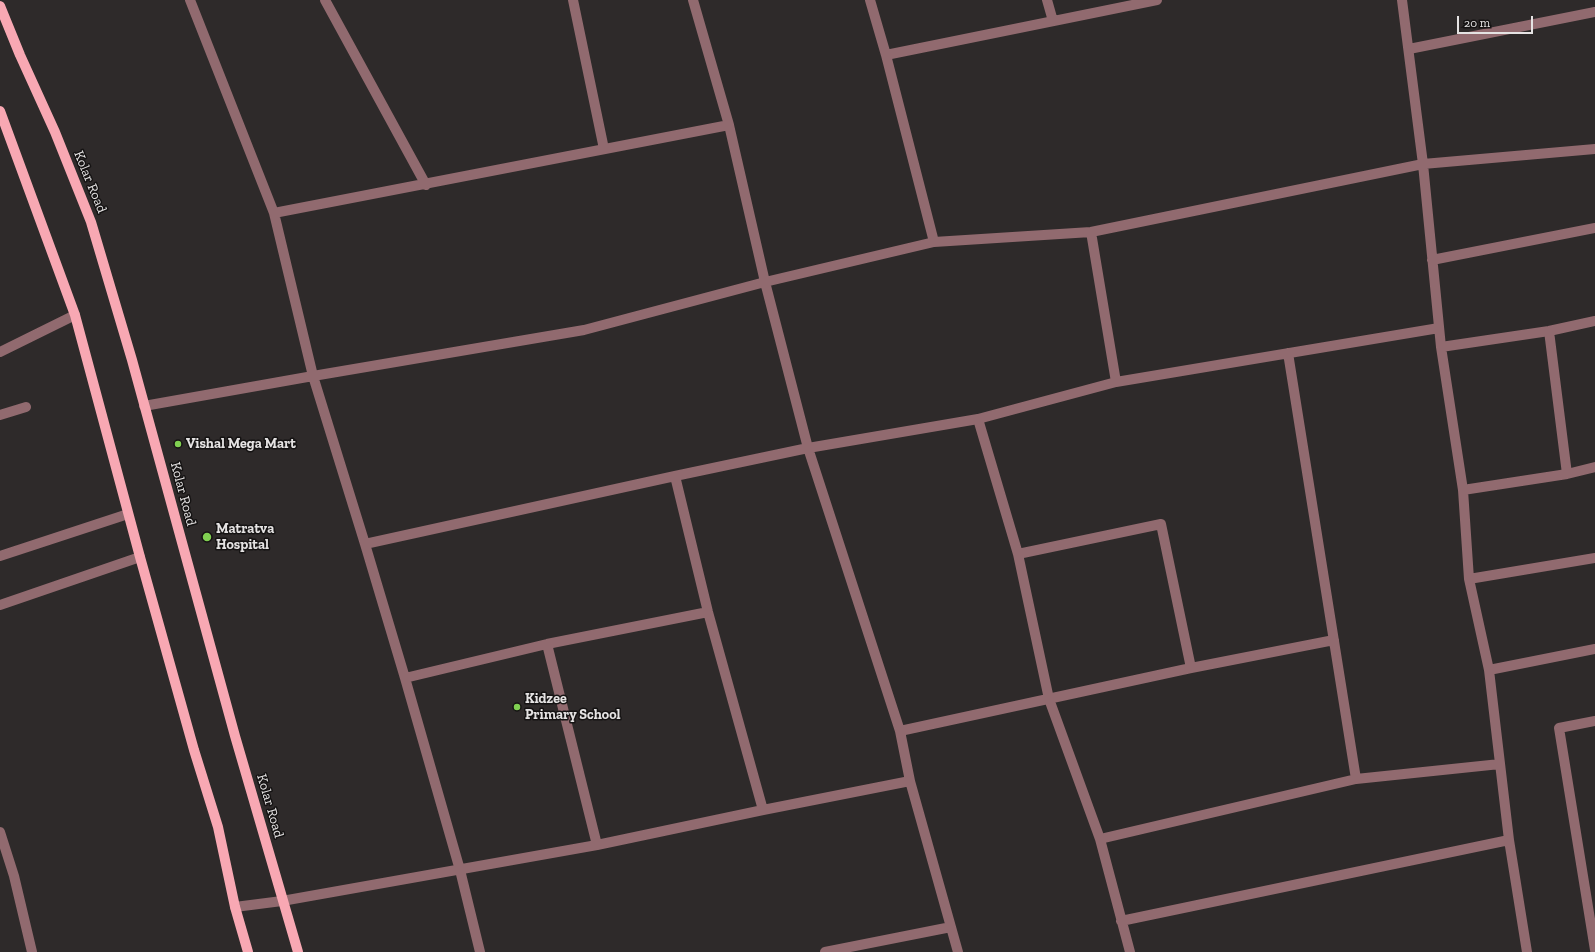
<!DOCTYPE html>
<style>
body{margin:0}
#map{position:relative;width:1595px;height:952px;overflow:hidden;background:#2e2a2a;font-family:"Zilla Slab",serif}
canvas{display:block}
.scale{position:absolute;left:1457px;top:16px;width:76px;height:18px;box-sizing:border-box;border:2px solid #e5e3e3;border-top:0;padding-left:5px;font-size:12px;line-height:14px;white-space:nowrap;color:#e5e3e3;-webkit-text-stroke:3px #151313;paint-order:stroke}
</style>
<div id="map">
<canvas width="1595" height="952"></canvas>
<div class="scale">20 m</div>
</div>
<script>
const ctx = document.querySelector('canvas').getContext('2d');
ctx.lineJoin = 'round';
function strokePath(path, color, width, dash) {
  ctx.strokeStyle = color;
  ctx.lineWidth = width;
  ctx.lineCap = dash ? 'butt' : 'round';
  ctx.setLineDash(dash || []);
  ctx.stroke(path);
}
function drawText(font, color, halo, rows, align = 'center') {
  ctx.font = font + ' "Zilla Slab",serif';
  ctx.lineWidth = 3;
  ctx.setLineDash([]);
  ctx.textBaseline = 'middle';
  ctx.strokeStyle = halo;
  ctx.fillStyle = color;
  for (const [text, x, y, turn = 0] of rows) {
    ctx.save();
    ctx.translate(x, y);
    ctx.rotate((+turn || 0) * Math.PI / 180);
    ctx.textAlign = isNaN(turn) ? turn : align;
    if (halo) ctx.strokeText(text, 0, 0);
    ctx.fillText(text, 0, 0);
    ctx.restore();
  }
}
const minor = new Path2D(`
 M 190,0 L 274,213 L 313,376 L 365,544 L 405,678 L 460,870 L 480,952
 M 325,0 L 426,185
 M 573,0 L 604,149
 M 693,0 L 729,125 L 765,282 L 808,448 L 900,731 L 910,781 L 958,952
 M 870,0 L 886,55 L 934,242
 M 1047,0 L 1053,21
 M 1402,0 L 1423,164 L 1441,347 L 1463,490 L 1469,579 L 1489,670 L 1509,840 L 1527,952
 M 1409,49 L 1595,12
 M 886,55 L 1157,0
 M 274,213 L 729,125
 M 1091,232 L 1116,382
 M 1432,260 L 1595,228
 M 1549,331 L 1567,474
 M 1441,347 L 1549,331 L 1595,321
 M 0,352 L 75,315
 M 1288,353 L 1356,779
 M 144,406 L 313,376 L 584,330 L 765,282 L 934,242 L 1091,232 L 1423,164 L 1595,149
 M 0,415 L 26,407
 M 978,419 L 1018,554 L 1049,699 L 1100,839 L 1130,952
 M 675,476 L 708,612 L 763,810
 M 1463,490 L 1567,474 L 1595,467
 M 365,544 L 675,476 L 808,448 L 978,419 L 1116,382 L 1439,328
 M 1018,554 L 1161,524 L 1191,668
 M 0,556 L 128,514
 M 1469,579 L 1595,558
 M 0,605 L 140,557
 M 547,644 L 597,845
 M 1489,670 L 1595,649
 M 405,678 L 547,644 L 708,612
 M 1595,721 L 1559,728 L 1595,950
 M 900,731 L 1191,668 L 1334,640
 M 0,832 L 14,876 L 32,952
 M 1100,839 L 1356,779 L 1500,764
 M 235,907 L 282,901 L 597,845 L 763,810 L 910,781
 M 1121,921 L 1509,840
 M 825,952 L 951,927`);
const major = new Path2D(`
 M 0,6 L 20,55 L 55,132 L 91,222 L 132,360 L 235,736 L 298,952
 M 0,111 L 75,315 L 140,557 L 194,750 L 218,827 L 235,907 L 248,952`);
const markers = [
 [178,444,4,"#80d051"],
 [207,537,5,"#80d051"],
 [517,707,4,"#80d051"]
];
const streetNames = [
 ["Kolar Road",90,182,68],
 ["Kolar Road",183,494,75],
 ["Kolar Road",270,806,74]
];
const poiNames = [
 ["Vishal Mega Mart",186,444],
 ["Matratva",216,529],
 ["Hospital",216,545],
 ["Kidzee",525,699],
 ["Primary School",525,715]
];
strokePath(minor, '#916a6f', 10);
strokePath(major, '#f8a8b3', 10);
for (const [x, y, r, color] of markers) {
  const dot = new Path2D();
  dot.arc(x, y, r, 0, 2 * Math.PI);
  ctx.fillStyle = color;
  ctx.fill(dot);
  strokePath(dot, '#151313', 1.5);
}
drawText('14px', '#e5e3e3', '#151313', streetNames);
drawText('bold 14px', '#e5e3e3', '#151313', poiNames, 'left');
</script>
